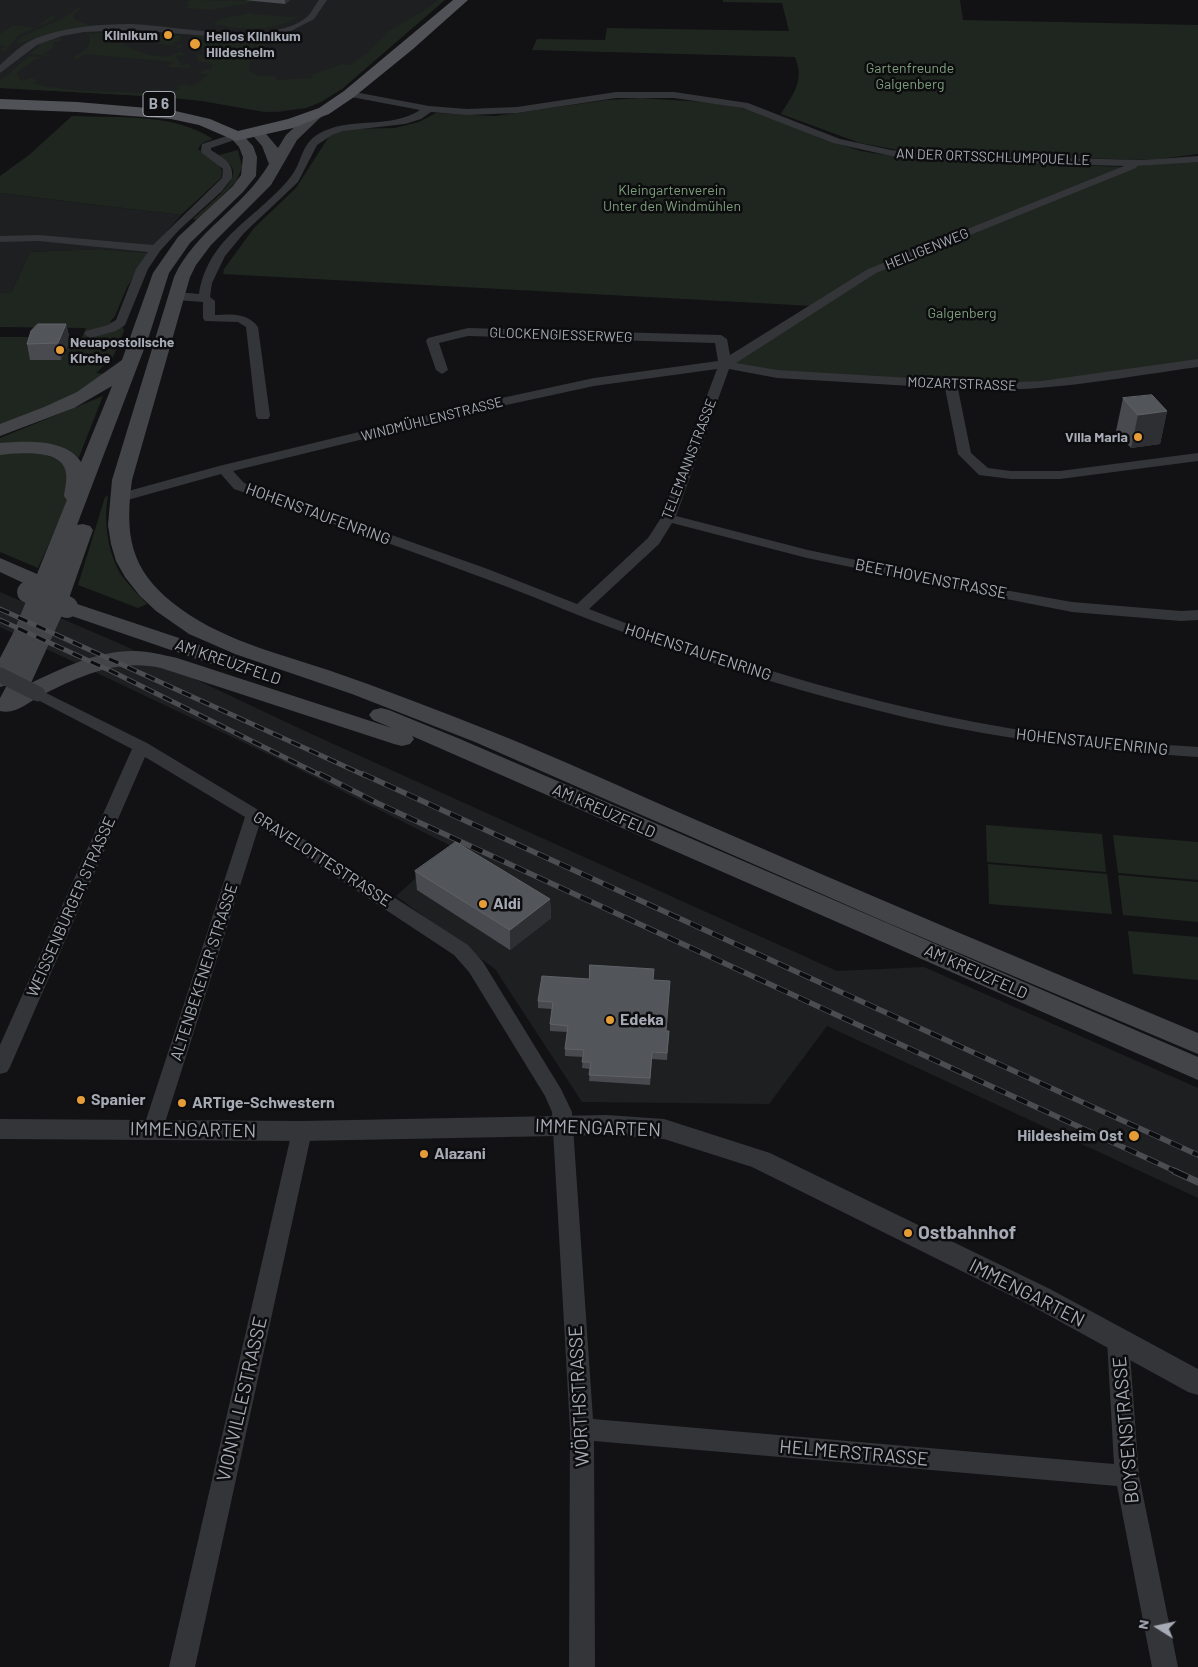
<!DOCTYPE html>
<meta charset="utf-8">
<style>
body{margin:0}
#map{position:relative;width:1198px;height:1667px;overflow:hidden;background:#121214;font-family:Barlow,sans-serif}
canvas{display:block}
.north{position:absolute;left:1133px;top:1602px;width:50px;height:50px;-webkit-text-stroke:4px #0d0d0f;paint-order:stroke;rotate:280deg;font-size:14px;font-weight:700;line-height:20px;text-align:center;color:#a5aab4}
.north::after{content:'';display:block;margin:auto;width:18px;height:22px;background:#a5aab4;clip-path:polygon(50% 0,100% 100%,50% 72%,0 100%)}
</style>
<div id="map">
<canvas width="1198" height="1667"></canvas>
<div class="north">N</div>
</div>
<script>
const ctx = document.querySelector('canvas').getContext('2d');
ctx.lineJoin = 'round';
function paint(path, color) {
  ctx.fillStyle = color;
  ctx.fill(path, 'evenodd');
}
function strokePath(path, color, width, dash) {
  ctx.strokeStyle = color;
  ctx.lineWidth = width;
  ctx.lineCap = dash ? 'butt' : 'round';
  ctx.setLineDash(dash || []);
  ctx.stroke(path);
}
function drawText(font, color, halo, rows, align = 'center') {
  ctx.font = font + ' Barlow,sans-serif';
  ctx.lineWidth = 5;
  ctx.setLineDash([]);
  ctx.textBaseline = 'middle';
  ctx.strokeStyle = halo;
  ctx.fillStyle = color;
  for (const [text, x, y, turn = 0] of rows) {
    ctx.save();
    ctx.translate(x, y);
    ctx.rotate((+turn || 0) * Math.PI / 180);
    ctx.textAlign = isNaN(turn) ? turn : align;
    if (halo) ctx.strokeText(text, 0, 0);
    ctx.fillText(text, 0, 0);
    ctx.restore();
  }
}
const built = new Path2D(`
 M 0,0 L 443,0 L 321,102 L 306,108 L 279,112 L 265,112 L 202,101 L 163,97 L 0,88 Z
 M 0,193 L 181,215 L 148,253 L 100,249 L 30,252 L 11,293 L 0,293 Z
 M 0,592 L 123,645 L 307,732 L 837,971 L 924,967 L 1198,1088 L 1198,1198 L 827,1026 L 769,1104 L 582,1102 L 495,969 L 396,896 L 451,846 L 276,758 L 0,627 Z`);
const green = new Path2D(`
 M 191,0 L 259,1 L 211,10 L 185,8 L 190,5 L 186,4 Z
 M 438,0 L 445,0 L 342,89 L 321,102 L 306,108 L 265,112 L 202,101 L 163,97 L 0,88 L 0,81 L 29,56 L 46,58 L 35,59 L 18,72 L 17,75 L 22,81 L 31,78 L 37,80 L 32,83 C 70,93 110,91 149,93 L 151,89 L 159,89 L 162,92 L 180,89 L 176,87 L 184,84 L 190,86 L 200,82 L 208,74 L 200,74 L 203,70 L 211,69 L 212,65 L 209,62 L 199,62 L 196,55 L 203,54 L 201,38 L 194,38 L 195,35 L 240,38 L 272,35 L 249,64 L 249,70 L 258,76 L 265,75 L 277,77 L 276,80 L 312,78 L 311,75 L 341,64 L 350,65 L 368,52 L 389,31 L 425,10 Z
 M 723,0 L 960,0 L 963,20 L 1198,25 L 1198,154 L 1151,160 L 920,154 L 860,143 L 781,114 C 793,94 805,81 795,57 L 532,50 L 537,39 L 605,40 L 607,28 L 789,31 L 782,3 L 723,2 Z
 M 78,8 L 82,8 L 74,14 L 73,19 L 92,26 L 47,34 L 17,44 L 18,40 L 23,36 L 62,19 Z
 M 251,11 L 250,14 L 294,17 L 300,15 C 276,33 241,30 213,24 C 227,14 239,18 251,11 Z
 M 52,16 L 56,17 L 53,20 L 19,35 L 5,51 L 0,50 L 5,47 L 0,44 L 0,34 L 13,25 L 35,28 Z
 M 119,31 L 126,32 L 125,35 L 118,36 L 117,38 C 124,49 160,60 172,55 C 176,53 176,52 182,52 L 185,55 L 176,56 L 182,65 L 190,64 L 190,68 L 168,67 L 173,62 L 85,54 L 78,59 L 72,58 C 80,53 86,52 90,42 L 88,34 Z
 M 138,33 L 181,36 L 180,41 L 174,41 L 174,45 L 182,45 L 182,47 L 175,49 L 177,46 L 156,44 L 147,39 L 145,34 L 137,34 Z
 M 60,38 L 61,41 L 53,42 L 53,48 L 43,54 L 50,55 L 48,56 L 30,54 L 42,43 Z
 M 641,98 L 720,103 L 763,113 L 820,138 L 861,151 L 916,160 L 1128,167 L 1198,160 L 1198,363 L 994,387 L 777,374 L 725,364 L 813,306 L 223,274 L 224,269 L 254,228 L 296,188 L 330,135 L 347,129 L 395,128 L 419,122 L 436,113 L 495,116 L 607,100 Z
 M 72,116 C 118,118 174,113 213,139 L 202,143 L 198,149 L 216,162 L 222,170 L 221,178 L 181,215 L 0,193 L 0,176 L 29,155 Z
 M 238,150 L 242,167 L 236,182 L 197,220 L 193,219 C 203,209 236,185 233,170 C 231,163 224,159 219,155 Z
 M 100,249 L 148,253 L 127,287 L 115,316 L 110,322 L 123,327 L 124,331 L 113,357 L 96,373 L 108,374 L 86,390 L 0,425 L 0,337 L 82,337 L 86,328 L 0,327 L 0,293 L 11,293 L 30,252 Z
 M 103,396 L 79,457 L 74,460 L 0,446 L 0,438 Z
 M 35,451 L 67,463 L 68,501 L 38,568 L 0,552 L 0,453 Z
 M 108,496 C 103,522 108,560 126,581 C 132,589 140,596 147,604 L 138,608 L 78,585 L 105,497 Z
 M 986,825 L 1102,834 L 1106,872 L 987,862 Z
 M 1113,835 L 1198,842 L 1198,880 L 1118,873 Z
 M 988,864 L 1107,874 L 1112,914 L 989,904 Z
 M 1118,875 L 1198,882 L 1198,922 L 1123,915 Z
 M 1128,931 L 1198,937 L 1198,980 L 1133,974 Z`);
const minor = new Path2D(`
 M 319,0 L 327,0 L 314,19 L 291,31 L 266,37 L 236,38 L 130,30 L 84,32 L 62,36 L 37,45 L 0,73 L 0,65 C 11,55 22,44 36,38 C 65,27 99,24 130,24 C 174,25 273,48 308,16 C 312,12 315,5 319,0 Z
 M 349,91 L 429,106 L 467,109 L 517,107 L 616,92 L 674,92 L 748,103 L 840,139 L 891,150 L 938,155 L 1144,160 L 1198,156 L 1198,162 L 1137,166 L 1136,168 L 876,273 L 736,363 L 777,370 L 994,383 L 1041,381 L 1198,359 L 1198,367 C 1118,378 1039,394 958,389 L 971,453 L 988,468 L 1011,471 L 1060,471 L 1198,453 L 1198,461 L 1060,479 L 1011,479 L 979,475 L 958,454 L 945,388 L 777,378 L 729,369 L 676,516 L 808,550 L 971,584 L 1072,602 L 1181,611 L 1198,610 L 1198,620 L 1181,621 L 1072,612 L 971,592 L 807,558 L 672,523 L 659,544 L 589,609 C 639,629 691,646 743,662 C 844,694 949,721 1055,735 C 1103,741 1150,744 1198,747 L 1198,757 C 1100,751 1004,740 908,718 C 811,695 716,666 623,632 C 583,618 545,601 505,586 C 415,552 325,521 234,489 L 221,474 L 124,501 L 114,501 L 112,498 L 114,495 L 219,466 L 474,404 L 594,378 L 718,361 L 715,343 L 468,336 L 439,343 L 448,370 L 442,374 L 436,370 L 426,341 L 428,338 L 468,328 L 721,335 L 727,339 L 730,355 L 868,269 L 1124,166 L 938,161 L 891,156 L 833,143 L 743,108 L 674,98 L 616,98 L 517,113 L 467,115 L 431,112 L 421,119 L 405,124 L 343,131 L 332,135 L 317,145 L 298,182 L 244,233 L 225,256 L 212,283 L 210,297 L 215,301 L 215,315 C 231,314 248,313 258,327 L 270,416 L 268,419 L 258,419 L 256,416 L 246,327 L 238,322 L 205,321 L 203,318 L 203,302 L 176,300 L 170,296 L 176,292 L 199,294 C 208,237 256,219 289,179 C 304,162 299,142 324,131 C 355,117 391,129 420,110 L 346,96 L 346,92 ZM 717,369 L 661,518 L 648,538 L 577,604 L 485,568 L 244,483 L 233,471 L 474,412 L 594,386 Z
 M 236,133 L 241,136 L 240,138 L 211,148 L 211,150 C 223,158 234,162 232,178 L 222,191 L 180,229 L 160,251 L 148,269 L 125,325 L 116,331 L 90,338 L 84,334 L 86,331 L 108,325 L 116,320 L 136,269 L 148,252 L 39,241 L 0,242 L 0,236 L 39,235 L 153,245 L 222,178 L 223,169 L 202,153 L 201,151 L 202,144 Z
 M 38,689 L 147,743 L 260,811 L 468,945 L 483,962 L 561,1089 L 572,1112 L 593,1419 L 1114,1464 L 1107,1340 L 1110,1333 L 1118,1330 L 1126,1333 L 1129,1340 L 1139,1476 L 1178,1667 L 1152,1667 L 1117,1486 L 594,1441 L 595,1667 L 569,1667 L 570,1429 L 552,1112 L 545,1096 L 469,972 L 454,955 L 259,826 L 163,1129 L 160,1135 L 153,1137 L 146,1135 L 143,1129 L 245,817 L 145,757 L 10,1067 L 7,1072 L 0,1074 L 0,1045 L 132,749 L 32,697 L 30,694 L 32,691 Z
 M 302,1123 L 309,1125 L 312,1131 L 195,1667 L 169,1667 L 292,1131 L 295,1125 Z`);
const tertiary = new Path2D(`
 M 607,1115 L 664,1119 L 770,1153 L 1050,1289 L 1198,1369 L 1198,1395 L 1188,1392 L 1030,1305 L 752,1167 L 664,1139 L 607,1135 L 302,1141 L 0,1139 L 0,1119 L 302,1121 Z`);
const secondary = new Path2D(`
 M 315,112 L 320,113 L 322,116 L 297,140 L 271,185 L 211,245 L 196,265 L 190,277 L 132,480 C 125,533 129,568 173,603 C 218,639 274,652 328,670 C 383,689 438,710 493,732 C 561,759 627,790 694,819 C 862,892 1030,963 1198,1033 L 1198,1054 L 888,923 L 475,742 L 352,694 L 235,654 L 189,634 L 156,611 L 140,596 L 125,577 L 116,561 L 111,544 L 108,525 L 112,480 L 174,277 C 195,231 244,207 269,164 L 262,146 L 249,131 L 251,128 L 261,128 L 278,148 L 286,135 L 310,113 Z
 M 236,132 L 241,133 L 253,146 L 257,157 L 256,176 L 243,192 L 190,243 L 169,273 L 149,336 L 77,525 L 83,524 L 90,526 L 93,530 L 68,601 L 248,661 L 251,666 L 248,671 L 240,673 L 232,671 L 63,613 L 31,683 C 62,668 99,650 135,651 C 149,651 163,655 177,658 L 392,728 L 373,720 L 369,715 L 373,710 L 381,708 L 389,710 L 460,739 L 1198,1057 L 1198,1080 L 412,736 L 414,739 L 410,744 L 402,746 L 394,744 L 161,668 C 119,658 79,676 42,695 C 28,702 16,715 0,711 L 0,698 L 7,685 L 0,687 L 0,658 L 13,633 L 32,587 L 0,572 L 0,558 L 37,574 L 67,500 L 64,496 C 65,487 68,477 65,469 C 59,449 16,453 0,455 L 0,443 C 25,441 66,438 81,462 L 112,386 L 74,408 L 0,436 L 0,424 L 44,407 L 77,392 L 122,360 L 153,273 L 178,237 L 233,186 L 241,175 L 243,157 L 239,147 L 229,136 L 231,133 Z`);
const primary = new Path2D(`
 M 453,0 L 468,0 L 413,49 L 354,97 L 329,114 L 293,128 L 236,141 L 199,125 L 171,119 L 77,112 L 0,109 L 0,99 L 77,102 L 171,110 L 210,119 L 238,131 L 288,119 L 319,108 L 344,91 Z`);
const railFar2 = new Path2D(`
 M 0,609 L 366,776
 M 0,620 L 111,671 L 322,776`);
const railFar1 = new Path2D(`
 M 320,774 L 377,803 L 1177,1172
 M 363,774 L 1198,1155`);
const rail = new Path2D(`
 M 1174,1171 L 1198,1182`);
const minorBridge = new Path2D(`
 M 0,675 L 38,694`);
const secondaryBridge = new Path2D(`
 M 28,592 L 67,607`);
const wall = new Path2D(`
 M 244,0 L 290,0 L 285,4 Z
 M 66,324 L 70,340 L 61,360 L 30,360 L 27,344 Z
 M 1123,398 L 1167,411 L 1160,444 L 1131,448 L 1116,431 Z
 M 415,871 L 550,899 L 551,918 L 510,950 L 417,890 Z
 M 589,979 L 653,980 L 666,1031 L 669,1031 L 667,1060 L 652,1059 L 650,1085 L 589,1081 L 590,1069 L 582,1068 L 583,1057 L 565,1056 L 565,1049 L 567,1032 L 550,1031 L 550,1024 L 552,1009 L 538,1008 L 538,1001 Z`);
const shadedWall = new Path2D(`
 M 285,0 L 290,0 L 285,4 Z
 M 66,324 L 70,340 L 61,360 L 58,343 Z
 M 1167,411 L 1160,444 L 1131,448 L 1138,415 Z
 M 550,899 L 551,918 L 510,950 L 510,930 Z`);
const building = new Path2D(`
 M 38,324 L 66,324 L 58,343 L 27,344 L 31,331 Z
 M 1152,395 L 1167,411 L 1138,415 L 1123,398 Z
 M 456,842 L 550,899 L 510,930 L 415,871 Z
 M 590,965 L 654,969 L 653,980 L 670,981 L 666,1031 L 669,1031 L 667,1053 L 652,1052 L 650,1078 L 589,1075 L 591,1062 L 582,1062 L 584,1050 L 565,1049 L 568,1026 L 550,1024 L 553,1002 L 538,1001 L 542,976 L 589,979 Z`);
const markers = [
 [168,35,5,"#e79d37"],
 [195,44,6,"#e79d37"],
 [60,350,5,"#e79d37"],
 [1138,437,5,"#e79d37"],
 [483,904,5,"#e79d37"],
 [610,1020,5,"#e79d37"],
 [81,1100,5,"#e79d37"],
 [182,1103,5,"#e79d37"],
 [1134,1136,6,"#e79d37"],
 [424,1154,5,"#e79d37"],
 [908,1233,5,"#e79d37"]
];
const farPoinames = [
 ["Klinikum",158,35],
 ["Helios Klinikum",206,36,"left"],
 ["Hildesheim",206,52,"left"],
 ["Neuapostolische",70,342,"left"],
 ["Kirche",70,358,"left"],
 ["Villa Maria",1128,437]
];
const farParknames = [
 ["Gartenfreunde",910,68],
 ["Galgenberg",910,84],
 ["Kleingartenverein",672,190],
 ["Unter den Windmühlen",672,206],
 ["Galgenberg",962,313]
];
const farStreetnames = [
 ["AN DER ORTSSCHLUMPQUELLE",993,157,2],
 ["HEILIGENWEG",927,249,-22],
 ["GLOCKENGIESSERWEG",561,335,2],
 ["MOZARTSTRASSE",962,384,2],
 ["WINDMÜHLENSTRASSE",432,419,-14],
 ["TELEMANNSTRASSE",689,459,-69]
];
const shields = [
 [159,104,32]
];
const shieldNames = [
 ["B 6",159,104]
];
const streetNames = [
 ["HOHENSTAUFENRING",318,514,20],
 ["BEETHOVENSTRASSE",931,579,11],
 ["HOHENSTAUFENRING",698,652,18],
 ["AM KREUZFELD",228,662,19],
 ["HOHENSTAUFENRING",1092,742,6],
 ["AM KREUZFELD",604,811,24],
 ["GRAVELOTTESTRASSE",322,859,33],
 ["WEISSENBURGER STRASSE",71,907,-66],
 ["ALTENBEKENER STRASSE",204,972,-72],
 ["AM KREUZFELD",976,972,24]
];
const poiNames = [
 ["Aldi",493,904],
 ["Edeka",620,1020],
 ["Spanier",91,1100],
 ["ARTige-Schwestern",192,1103],
 ["Hildesheim Ost",1123,1136,"right"],
 ["Alazani",434,1154]
];
const nearStreetnames = [
 ["IMMENGARTEN",598,1128,2],
 ["IMMENGARTEN",193,1130,1],
 ["IMMENGARTEN",1027,1293,27],
 ["WÖRTHSTRASSE",579,1396,-93],
 ["VIONVILLESTRASSE",242,1399,-77],
 ["BOYSENSTRASSE",1126,1430,-95],
 ["HELMERSTRASSE",854,1453,5]
];
const nearPoinames = [
 ["Ostbahnhof",918,1233]
];
paint(built, '#1e1f21');
paint(green, '#1f261f');
paint(minor, '#343539');
paint(tertiary, '#343539');
paint(secondary, '#424448');
paint(primary, '#505257');
strokePath(railFar2, '#4b4d51', 5);
strokePath(railFar1, '#4b4d51', 5.5);
strokePath(rail, '#4b4d51', 7);
strokePath(railFar2, '#0d0d0f', 3, [10]);
strokePath(railFar1, '#0d0d0f', 4, [12]);
strokePath(rail, '#0d0d0f', 5, [15]);
strokePath(minorBridge, '#343539', 15);
strokePath(secondaryBridge, '#424448', 22);
paint(wall, '#484a4f');
paint(shadedWall, '#2e2f33');
paint(building, '#52555a');
strokePath(building, '#5f6268', 1);
for (const [x, y, r, color] of markers) {
  const dot = new Path2D();
  dot.arc(x, y, r, 0, 2 * Math.PI);
  ctx.fillStyle = color;
  ctx.fill(dot);
  strokePath(dot, '#0d0d0f', 2);
}
drawText('bold 14px', '#a5aab4', '#0d0d0f', farPoinames, 'right');
drawText('14px', '#7d9e7c', '#0d0d0f', farParknames);
drawText('14px', '#a5aab4', '#0d0d0f', farStreetnames);
for (const [x, y, w] of shields) {
  const box = new Path2D();
  box.roundRect(x - w / 2, y - 12.5, w, 25, 4);
  ctx.fillStyle = '#0d0d0f';
  ctx.fill(box);
  strokePath(box, '#a5aab4', 1);
}
drawText('bold 15px', '#a5aab4', null, shieldNames);
drawText('16px', '#a5aab4', '#0d0d0f', streetNames);
drawText('bold 16px', '#a5aab4', '#0d0d0f', poiNames, 'left');
drawText('19px', '#a5aab4', '#0d0d0f', nearStreetnames);
drawText('bold 19px', '#a5aab4', '#0d0d0f', nearPoinames, 'left');
</script>
